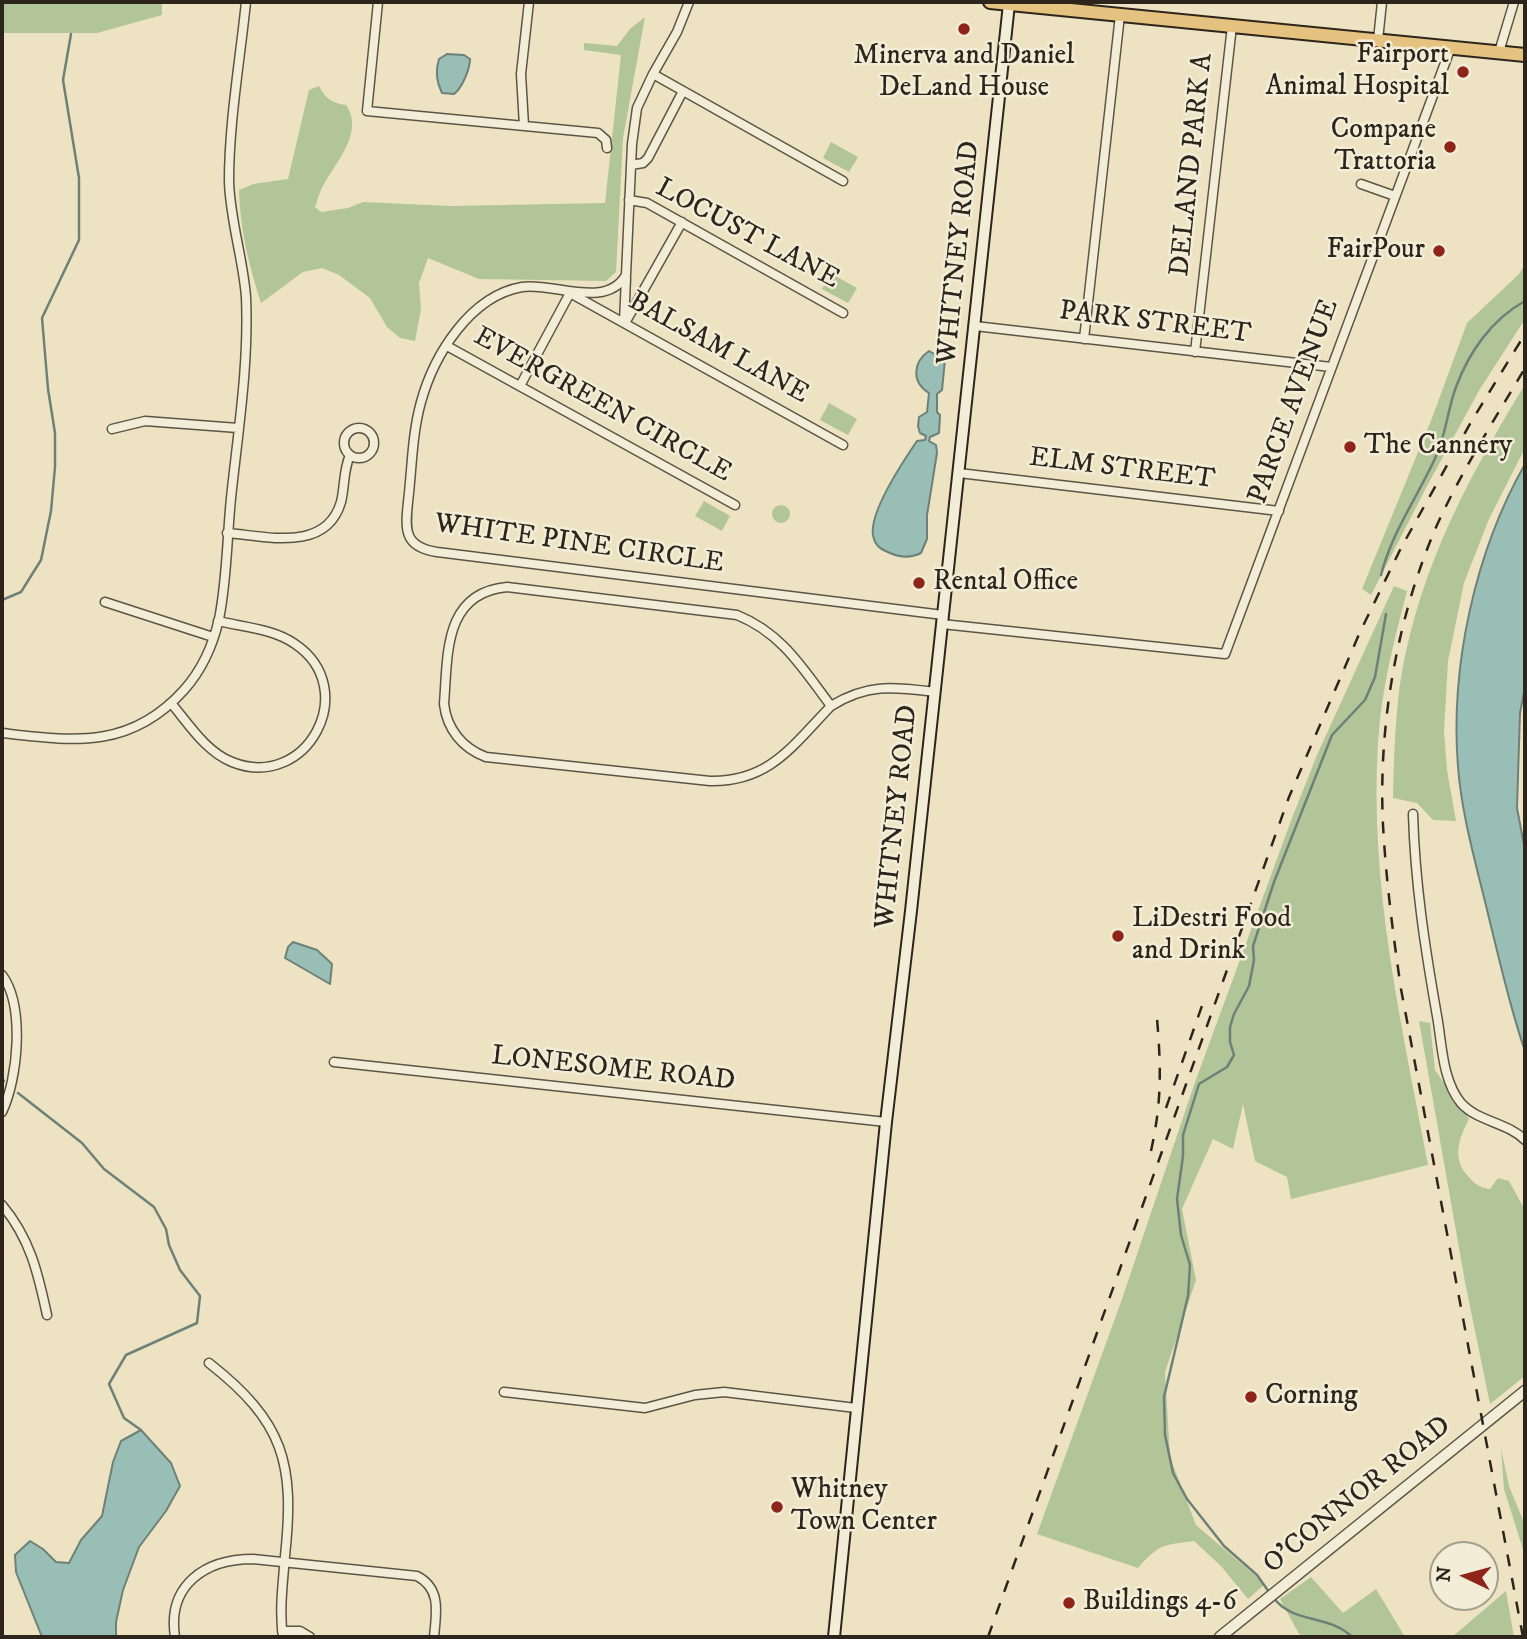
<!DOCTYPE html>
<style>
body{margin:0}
#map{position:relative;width:1527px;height:1639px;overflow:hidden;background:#ede3c2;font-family:"IM FELL DW Pica",serif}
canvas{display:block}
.frame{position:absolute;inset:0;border:4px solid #2d251c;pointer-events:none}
.north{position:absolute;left:1429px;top:1541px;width:70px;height:70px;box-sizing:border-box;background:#f3edd7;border:2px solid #a49d8c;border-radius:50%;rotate:275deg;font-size:19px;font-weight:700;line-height:28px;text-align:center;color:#2d251c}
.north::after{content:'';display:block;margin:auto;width:24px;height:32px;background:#8f2418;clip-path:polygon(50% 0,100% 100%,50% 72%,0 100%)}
</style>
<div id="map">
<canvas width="1527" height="1639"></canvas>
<div class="frame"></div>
<div class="north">N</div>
</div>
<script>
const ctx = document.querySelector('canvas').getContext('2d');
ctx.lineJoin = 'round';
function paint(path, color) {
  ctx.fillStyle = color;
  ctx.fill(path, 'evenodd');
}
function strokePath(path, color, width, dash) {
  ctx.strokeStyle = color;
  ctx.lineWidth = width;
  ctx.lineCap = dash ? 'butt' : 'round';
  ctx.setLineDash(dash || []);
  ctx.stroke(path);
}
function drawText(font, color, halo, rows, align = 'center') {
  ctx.font = font + ' "IM FELL DW Pica",serif';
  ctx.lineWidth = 5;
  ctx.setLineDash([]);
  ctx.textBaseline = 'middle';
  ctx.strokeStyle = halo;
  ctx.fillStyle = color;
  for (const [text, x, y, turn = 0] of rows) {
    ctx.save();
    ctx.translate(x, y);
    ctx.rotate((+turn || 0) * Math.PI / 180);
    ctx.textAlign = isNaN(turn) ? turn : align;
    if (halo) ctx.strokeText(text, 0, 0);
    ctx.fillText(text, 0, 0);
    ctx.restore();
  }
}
const green = new Path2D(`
 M 2,2 L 162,2 L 162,15 L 97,33 L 2,33 Z
 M 645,17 L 623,138 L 616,272 L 606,281 L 479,279 L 428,258 L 419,283 L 421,309 L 415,341 L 400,338 L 387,327 L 370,298 L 339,275 L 322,268 L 303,272 L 261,303 C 249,265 240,230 239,190 L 253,184 L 288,179 L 309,90 L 319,86 C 326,99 332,103 346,105 C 365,132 335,163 323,186 C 319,192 318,200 315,207 L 321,212 L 348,208 L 363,202 L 451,206 L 605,203 L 621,55 L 584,50 L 584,43 L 617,46 L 630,29 Z
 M 831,142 L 858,157 L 849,172 L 823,158 Z
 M 1525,264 L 1525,319 L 1480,389 L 1427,486 L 1371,595 L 1362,589 L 1432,418 L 1467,323 L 1519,274 Z
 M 830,273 L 857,288 L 848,303 L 822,289 Z
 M 1525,384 L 1525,448 L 1489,519 L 1464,583 L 1448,661 L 1444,730 L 1447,770 L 1456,821 L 1433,820 L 1417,803 L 1393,798 C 1394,756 1395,713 1402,671 C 1423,561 1468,479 1525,384 Z
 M 829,403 L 857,419 L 848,435 L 820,420 Z
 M 704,501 L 730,516 L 722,531 L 695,516 Z
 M772 514a9 9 0 1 1 18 0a9 9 0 1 1-18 0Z
 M 1394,586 L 1407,591 C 1394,641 1381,691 1378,743 C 1369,886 1402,1026 1428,1165 L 1291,1199 L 1287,1177 L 1255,1161 L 1243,1104 L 1233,1149 L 1213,1139 L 1182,1209 L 1196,1280 L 1165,1372 L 1170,1457 L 1196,1525 L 1265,1584 L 1248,1599 L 1221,1566 L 1194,1541 C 1163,1545 1159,1544 1138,1568 L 1037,1534 L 1122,1299 L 1194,1085 L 1292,818 L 1317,755 Z
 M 1419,1021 L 1430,1023 L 1435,1070 L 1469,1119 C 1459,1138 1452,1158 1467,1175 C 1475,1184 1478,1187 1490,1189 L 1498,1178 L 1509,1181 L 1525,1210 L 1525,1376 L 1490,1404 L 1465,1282 Z
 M 1501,1448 L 1509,1486 L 1525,1525 L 1525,1556 L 1504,1489 Z
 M 1311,1577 L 1343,1613 L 1376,1589 L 1405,1637 L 1307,1637 L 1299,1634 L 1280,1599 Z
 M 1506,1591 L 1514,1637 L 1452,1637 Z`);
const water = new Path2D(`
 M 447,54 L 464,55 L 470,59 C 470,69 462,88 454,94 L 442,93 C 437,83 435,71 439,59 Z
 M 929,351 L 945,360 L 942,390 L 937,394 L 937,412 L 940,415 L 939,433 L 930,437 L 929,441 L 936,445 L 937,453 L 927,515 L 927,539 L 921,553 C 911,558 901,558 890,553 C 883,550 876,547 874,539 C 865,517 904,460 917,441 L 925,440 L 926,436 L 920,433 L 918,426 L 919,417 L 927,412 L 929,393 C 911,382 913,362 929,351 Z
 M 1525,464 L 1525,687 L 1520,713 L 1517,808 L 1525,850 L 1525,1051 C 1510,1008 1500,962 1489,918 C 1477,867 1462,818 1458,767 C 1450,666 1475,552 1525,464 Z
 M 293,942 L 317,950 L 332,964 L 330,984 L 285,958 L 288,947 Z
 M 141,1430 L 171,1463 L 180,1486 L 166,1511 L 139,1547 L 123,1590 L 116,1622 L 116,1637 L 42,1637 L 16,1572 L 15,1555 L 30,1541 L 43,1549 L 56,1562 L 69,1563 L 81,1540 L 102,1516 L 113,1462 L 121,1441 Z`);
const stream = new Path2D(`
 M 1381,575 C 1392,531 1419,495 1437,454 C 1446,433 1448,408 1456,387 C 1469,352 1492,319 1525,301 L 1525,278
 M 2,600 L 21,592 L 41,560 L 51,511 L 55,467 L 55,433 L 48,389 L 42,318 L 79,240 L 79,178 L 63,80 L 71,34
 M 2,1079 L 4,1081
 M 18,1093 L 82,1143 L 104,1169 L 154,1207 L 166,1229 L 169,1245 L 180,1270 L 200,1296 L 197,1323 L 126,1355 L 109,1384 L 124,1418 L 141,1430
 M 1269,1592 L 1257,1575 L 1224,1546 L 1187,1499 L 1173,1473 L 1165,1435 L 1164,1397 L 1188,1296 L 1190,1265 L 1181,1235 L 1177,1199 L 1183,1156 L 1183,1135 L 1199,1084 L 1227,1067 L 1234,1055 L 1230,1042 L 1230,1027 L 1234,1014 L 1249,986 L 1254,960 L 1253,946 L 1274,882 L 1332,735 L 1365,700 L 1375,677 L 1386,614
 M 1273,1597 C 1292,1624 1329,1614 1352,1637`);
const minor = new Path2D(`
 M 378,2 L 367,111 L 598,133 L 606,140 L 607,148
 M 689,2 L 677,32 L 653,74 L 637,108 L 632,144 L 626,275 C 606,310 553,282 522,287 C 470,296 434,355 421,402 C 412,434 412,469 408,502 C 405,530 404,547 437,552 L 943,615
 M 1378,40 L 1382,2
 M 1499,52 L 1514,2
 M 653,74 L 843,181
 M 524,126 L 521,74 L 529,2
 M 631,165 L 643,163 L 648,158 L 683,91
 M 1361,184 L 1395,196
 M 629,200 L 647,203 L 843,313
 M 624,322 L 626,278
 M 625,323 L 682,222
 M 975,326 L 1331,367
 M 1084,339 L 1120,15
 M 447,346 L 735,505
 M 1195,352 L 1232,26
 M 520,386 L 570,293 L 843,445
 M344 443a15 15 0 1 1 30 0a15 15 0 1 1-30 0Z
 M 112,429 L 145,421 L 238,428
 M 959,473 L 1279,511
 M 227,533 C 266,536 326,553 341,502 C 345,486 343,471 350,455
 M 507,587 L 737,615 C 782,633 803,669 831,706 C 793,745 770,782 710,781 L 486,757 C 462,748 447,729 444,704 C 448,655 443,593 507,587 Z
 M 105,602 L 213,637
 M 942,624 L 1225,654 L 1451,47
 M 171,703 C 188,723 206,752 232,762 C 307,792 362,689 295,644 C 274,629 243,627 218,621
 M 831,706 C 868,683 894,687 935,692
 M 2,733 C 73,741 130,750 184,690 C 201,671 213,645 219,619 C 227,580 227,538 231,498 C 238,432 249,364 246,297 C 243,258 230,220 229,181 C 229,123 240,60 246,2
 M 1413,814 C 1415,883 1425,948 1437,1016 C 1442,1043 1442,1080 1461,1103 C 1478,1122 1507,1122 1525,1140
 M 2,975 C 25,1006 18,1079 2,1112
 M 334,1062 L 886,1122
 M 2,1205 C 30,1238 38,1273 47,1315
 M 209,1363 C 284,1422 295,1463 285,1556 C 283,1583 279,1610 283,1637
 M 504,1392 L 645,1408 L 695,1395 L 724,1392 L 856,1408
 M 282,1631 L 300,1631 L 310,1637
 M 175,1637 C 167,1585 205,1559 253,1559 L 417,1576 C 442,1589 436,1614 434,1637`);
const tertiary = new Path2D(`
 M 1220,1637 L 1525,1391`);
const secondary = new Path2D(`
 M 834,1637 L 886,1122 L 911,911 L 1009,4`);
const primary = new Path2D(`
 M 990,2 L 1525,55`);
const rail = new Path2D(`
 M 1166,1108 L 1203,1003
 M 1151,1151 C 1162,1101 1161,1068 1157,1018
 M 988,1637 L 1289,797 L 1360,632 L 1401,548 L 1471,422 L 1525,334
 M 1523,1637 L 1401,989 C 1393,934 1386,880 1383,825 C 1378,725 1397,617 1437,525 C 1462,470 1495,419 1525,368`);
const markers = [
 [964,29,7,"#8f2418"],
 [1463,72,7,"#8f2418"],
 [1450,147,7,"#8f2418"],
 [1439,251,7,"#8f2418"],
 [1350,447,7,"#8f2418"],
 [919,583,7,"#8f2418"],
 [1118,936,7,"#8f2418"],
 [1251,1397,7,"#8f2418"],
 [777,1507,7,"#8f2418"],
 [1069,1603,7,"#8f2418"]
];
const poiNames = [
 ["Fairport",1449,56,"right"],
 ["Animal Hospital",1449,88,"right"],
 ["Minerva and Daniel",964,57,"center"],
 ["DeLand House",964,89,"center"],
 ["Compane",1436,131,"right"],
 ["Trattoria",1436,163,"right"],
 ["FairPour",1425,251,"right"],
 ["The Cannery",1364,447],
 ["Rental Office",933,583],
 ["LiDestri Food",1132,920],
 ["and Drink",1132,952],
 ["Corning",1265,1397],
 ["Whitney",791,1491],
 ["Town Center",791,1523],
 ["Buildings 4-6",1083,1603]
];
const streetNames = [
 ["DELAND PARK A",1193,165,-84],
 ["LOCUST LANE",747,235,28],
 ["WHITNEY ROAD",960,253,-84],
 ["PARK STREET",1155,324,7],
 ["BALSAM LANE",718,349,29],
 ["PARCE AVENUE",1295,402,-70],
 ["EVERGREEN CIRCLE",602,406,29],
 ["ELM STREET",1122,470,7],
 ["WHITE PINE CIRCLE",579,545,8],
 ["WHITNEY ROAD",898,817,-84],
 ["LONESOME ROAD",613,1070,6],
 ["O'CONNOR ROAD",1358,1496,-39]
];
paint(green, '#b2c598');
paint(water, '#99beb6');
strokePath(water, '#6e8178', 2);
strokePath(stream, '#6e8178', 2.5);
strokePath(minor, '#5d5446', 11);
strokePath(tertiary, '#5d5446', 13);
strokePath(secondary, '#2d251c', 14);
strokePath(primary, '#2d251c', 16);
strokePath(minor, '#f3edd7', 8);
strokePath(tertiary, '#f3edd7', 10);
strokePath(secondary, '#f3edd7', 10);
strokePath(primary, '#e6c281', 12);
strokePath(rail, '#2d251c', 2.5, [12, 12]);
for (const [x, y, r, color] of markers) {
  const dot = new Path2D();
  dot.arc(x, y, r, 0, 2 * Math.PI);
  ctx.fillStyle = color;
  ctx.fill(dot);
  strokePath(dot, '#f3edd7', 2.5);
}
drawText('28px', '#2d251c', '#f3edd7', poiNames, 'left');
drawText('28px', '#2d251c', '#f3edd7', streetNames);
</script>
